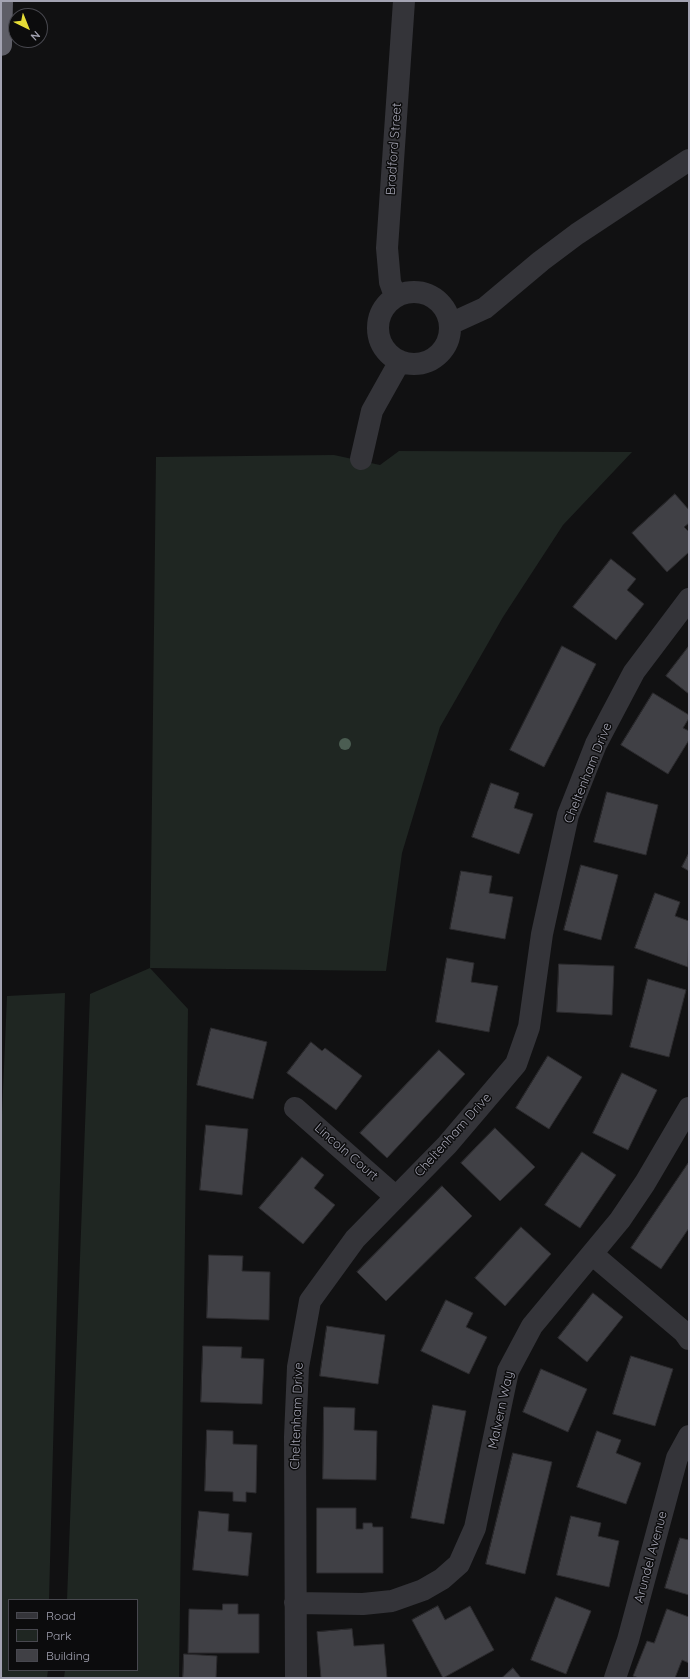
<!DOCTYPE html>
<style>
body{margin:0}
#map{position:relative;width:690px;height:1679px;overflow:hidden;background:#111112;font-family:Quicksand,sans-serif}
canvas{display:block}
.frame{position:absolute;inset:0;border:2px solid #a3a3b2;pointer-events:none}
.legend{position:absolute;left:8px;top:1599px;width:130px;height:72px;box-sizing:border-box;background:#0c0c0d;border:1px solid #48484f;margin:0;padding:5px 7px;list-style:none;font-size:12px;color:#a3a3b2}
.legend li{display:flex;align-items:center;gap:8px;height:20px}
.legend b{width:20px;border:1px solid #48484f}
.north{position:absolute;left:8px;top:8px;width:40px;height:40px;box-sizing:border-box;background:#0c0c0d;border:1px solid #48484f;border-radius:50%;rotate:137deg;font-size:11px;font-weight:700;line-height:16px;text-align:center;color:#a3a3b2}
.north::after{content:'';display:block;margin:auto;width:14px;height:18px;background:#e5dc36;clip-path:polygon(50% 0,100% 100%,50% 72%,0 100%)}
</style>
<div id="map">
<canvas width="690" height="1679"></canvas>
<div class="frame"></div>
<ul class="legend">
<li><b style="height:5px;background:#343439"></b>Road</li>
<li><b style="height:11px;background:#1f2622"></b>Park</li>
<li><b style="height:11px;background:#404045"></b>Building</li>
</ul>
<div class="north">N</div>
</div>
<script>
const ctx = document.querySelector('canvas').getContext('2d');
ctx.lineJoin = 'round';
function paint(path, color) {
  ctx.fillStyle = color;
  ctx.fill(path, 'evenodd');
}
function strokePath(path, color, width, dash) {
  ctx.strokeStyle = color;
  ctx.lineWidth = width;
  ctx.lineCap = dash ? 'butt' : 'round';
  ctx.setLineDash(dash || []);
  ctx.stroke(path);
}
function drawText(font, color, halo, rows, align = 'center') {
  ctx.font = font + ' Quicksand,sans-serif';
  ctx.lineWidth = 3;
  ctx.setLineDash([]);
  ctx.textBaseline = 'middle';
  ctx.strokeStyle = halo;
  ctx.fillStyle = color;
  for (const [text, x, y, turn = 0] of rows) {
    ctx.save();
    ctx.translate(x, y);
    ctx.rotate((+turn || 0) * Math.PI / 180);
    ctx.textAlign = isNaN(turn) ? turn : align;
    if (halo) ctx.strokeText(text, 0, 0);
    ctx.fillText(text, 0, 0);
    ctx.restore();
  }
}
const green = new Path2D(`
 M 399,451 L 632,452 L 563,525 L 503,617 L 440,727 L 402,853 L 386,971 L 150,968 L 188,1009 L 179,1678 L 64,1678 L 65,1670 L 137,1670 L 137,1600 L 67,1600 L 90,994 L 150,968 L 156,457 L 334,455 L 380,465 Z
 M 65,993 L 49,1600 L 9,1600 L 9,1670 L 48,1670 L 47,1678 L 1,1678 L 1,1138 L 7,996 Z`);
const building = new Path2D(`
 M 675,494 L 689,510 L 689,523 L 684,527 L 689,532 L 689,552 L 667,572 L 632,533 Z
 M 611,559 L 636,579 L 627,590 L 644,604 L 616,640 L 573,607 Z
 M 562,646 L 596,664 L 544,767 L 510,750 Z
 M 689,646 L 689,694 L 666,676 Z
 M 653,693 L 689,715 L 689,718 L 683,728 L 689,731 L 689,740 L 668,774 L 621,745 Z
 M 491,783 L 519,793 L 514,808 L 533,814 L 519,854 L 472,837 Z
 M 607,792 L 658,805 L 646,855 L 594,842 Z
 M 689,853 L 689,871 L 682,867 Z
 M 581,865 L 618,875 L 601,940 L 564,930 Z
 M 461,871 L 492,876 L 489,893 L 513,897 L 505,939 L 450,929 Z
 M 655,893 L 680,902 L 675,916 L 689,921 L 688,967 L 635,948 Z
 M 447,958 L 474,963 L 471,982 L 498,986 L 489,1032 L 436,1022 Z
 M 559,964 L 614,966 L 612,1015 L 557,1012 Z
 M 648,979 L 686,990 L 669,1057 L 630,1047 Z
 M 211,1028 L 267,1042 L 253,1099 L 197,1085 Z
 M 311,1042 L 322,1051 L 325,1048 L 362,1076 L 336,1110 L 287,1073 Z
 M 439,1050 L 465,1074 L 387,1158 L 360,1133 Z
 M 548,1056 L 582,1077 L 549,1129 L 516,1108 Z
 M 622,1073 L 657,1090 L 628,1150 L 593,1133 Z
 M 206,1125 L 248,1129 L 242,1195 L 200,1190 Z
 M 495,1128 L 535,1167 L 500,1201 L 461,1163 Z
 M 582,1152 L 616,1175 L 580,1228 L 545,1205 Z
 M 302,1157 L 324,1175 L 314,1188 L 335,1205 L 303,1244 L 259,1208 Z
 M 689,1162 L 689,1228 L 661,1269 L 631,1248 Z
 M 442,1186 L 472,1216 L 386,1301 L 357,1272 Z
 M 521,1227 L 551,1254 L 505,1306 L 475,1278 Z
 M 209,1255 L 243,1256 L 242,1271 L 270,1272 L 269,1320 L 207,1318 Z
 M 593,1293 L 623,1317 L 587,1362 L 558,1338 Z
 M 446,1300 L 473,1313 L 466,1327 L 487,1337 L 469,1374 L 421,1351 Z
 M 327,1326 L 385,1335 L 378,1384 L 320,1376 Z
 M 203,1346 L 242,1347 L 241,1358 L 264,1359 L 262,1404 L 201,1402 Z
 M 631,1356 L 673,1369 L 655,1426 L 613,1414 Z
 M 541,1369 L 587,1389 L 568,1432 L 523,1412 Z
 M 433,1405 L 466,1411 L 444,1524 L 411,1518 Z
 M 324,1407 L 355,1408 L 354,1430 L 377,1431 L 376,1480 L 323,1479 Z
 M 207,1430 L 233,1431 L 233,1444 L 257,1445 L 256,1493 L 246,1492 L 246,1502 L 233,1501 L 233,1492 L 205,1491 Z
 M 597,1431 L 621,1440 L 616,1453 L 641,1463 L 626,1504 L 577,1487 Z
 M 513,1453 L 552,1462 L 525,1574 L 486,1564 Z
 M 317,1508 L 356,1508 L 356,1529 L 363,1529 L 363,1523 L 372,1523 L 373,1527 L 383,1527 L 383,1573 L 317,1573 Z
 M 199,1511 L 229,1514 L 228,1531 L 252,1533 L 248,1576 L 193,1570 Z
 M 571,1516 L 601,1523 L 598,1536 L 619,1541 L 609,1587 L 557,1575 Z
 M 680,1538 L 689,1540 L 689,1595 L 665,1588 Z
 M 556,1597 L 591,1611 L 566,1674 L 531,1660 Z
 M 223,1604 L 238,1604 L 238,1614 L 259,1614 L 259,1653 L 188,1653 L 189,1609 L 222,1610 Z
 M 438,1606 L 445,1620 L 470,1606 L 494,1650 L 443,1678 L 412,1620 Z
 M 667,1609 L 689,1617 L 689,1663 L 682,1660 L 675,1678 L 639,1678 L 633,1676 L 647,1641 L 654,1643 Z
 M 352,1629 L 354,1646 L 384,1644 L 387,1678 L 321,1678 L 317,1632 Z
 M 184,1654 L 217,1656 L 216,1678 L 183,1678 Z
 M 513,1668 L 521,1678 L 502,1678 Z`);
const minor = new Path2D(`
 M378 328a36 36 0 1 1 72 0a36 36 0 1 1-72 0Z
 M 395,296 L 390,282 L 387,248 L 404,1
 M 450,324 L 485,308 L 541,261 L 577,234 L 689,160
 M 361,459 L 372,411 L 400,361
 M 295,1108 L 396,1197
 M 592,1254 L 684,1332 L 689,1339
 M 295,1603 L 363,1604 L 392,1601 L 423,1590 L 442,1579 L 459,1564 L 475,1528 L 508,1371 L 532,1326 L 620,1220 L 645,1183 L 689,1108
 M 296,1678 L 295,1437 L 298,1367 L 310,1301 L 355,1239 L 447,1145 L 516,1064 L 529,1027 L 542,934 L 568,815 L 596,744 L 634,672 L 689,599
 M 615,1678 L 628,1640 L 677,1458 L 689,1436`);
const highway = new Path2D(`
 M 1,45 L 2,1`);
const trees = [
 [345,744]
];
const streetNames = [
 ["Bradford Street",394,149,-86],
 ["Cheltenham Drive",588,773,-68],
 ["Cheltenham Drive",453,1135,-48],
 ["Lincoln Court",346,1152,41],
 ["Malvern Way",501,1410,-78],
 ["Cheltenham Drive",297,1416,-88],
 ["Arundel Avenue",651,1557,-75]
];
paint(green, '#1f2622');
paint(building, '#404045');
strokePath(building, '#2c2b2e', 1);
strokePath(minor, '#343439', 22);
strokePath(highway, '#5e5e67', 22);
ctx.fillStyle = '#4b5d52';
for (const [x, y] of trees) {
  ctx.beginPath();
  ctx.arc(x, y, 6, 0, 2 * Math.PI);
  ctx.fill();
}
drawText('13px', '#a3a3b2', '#0c0c0d', streetNames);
</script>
